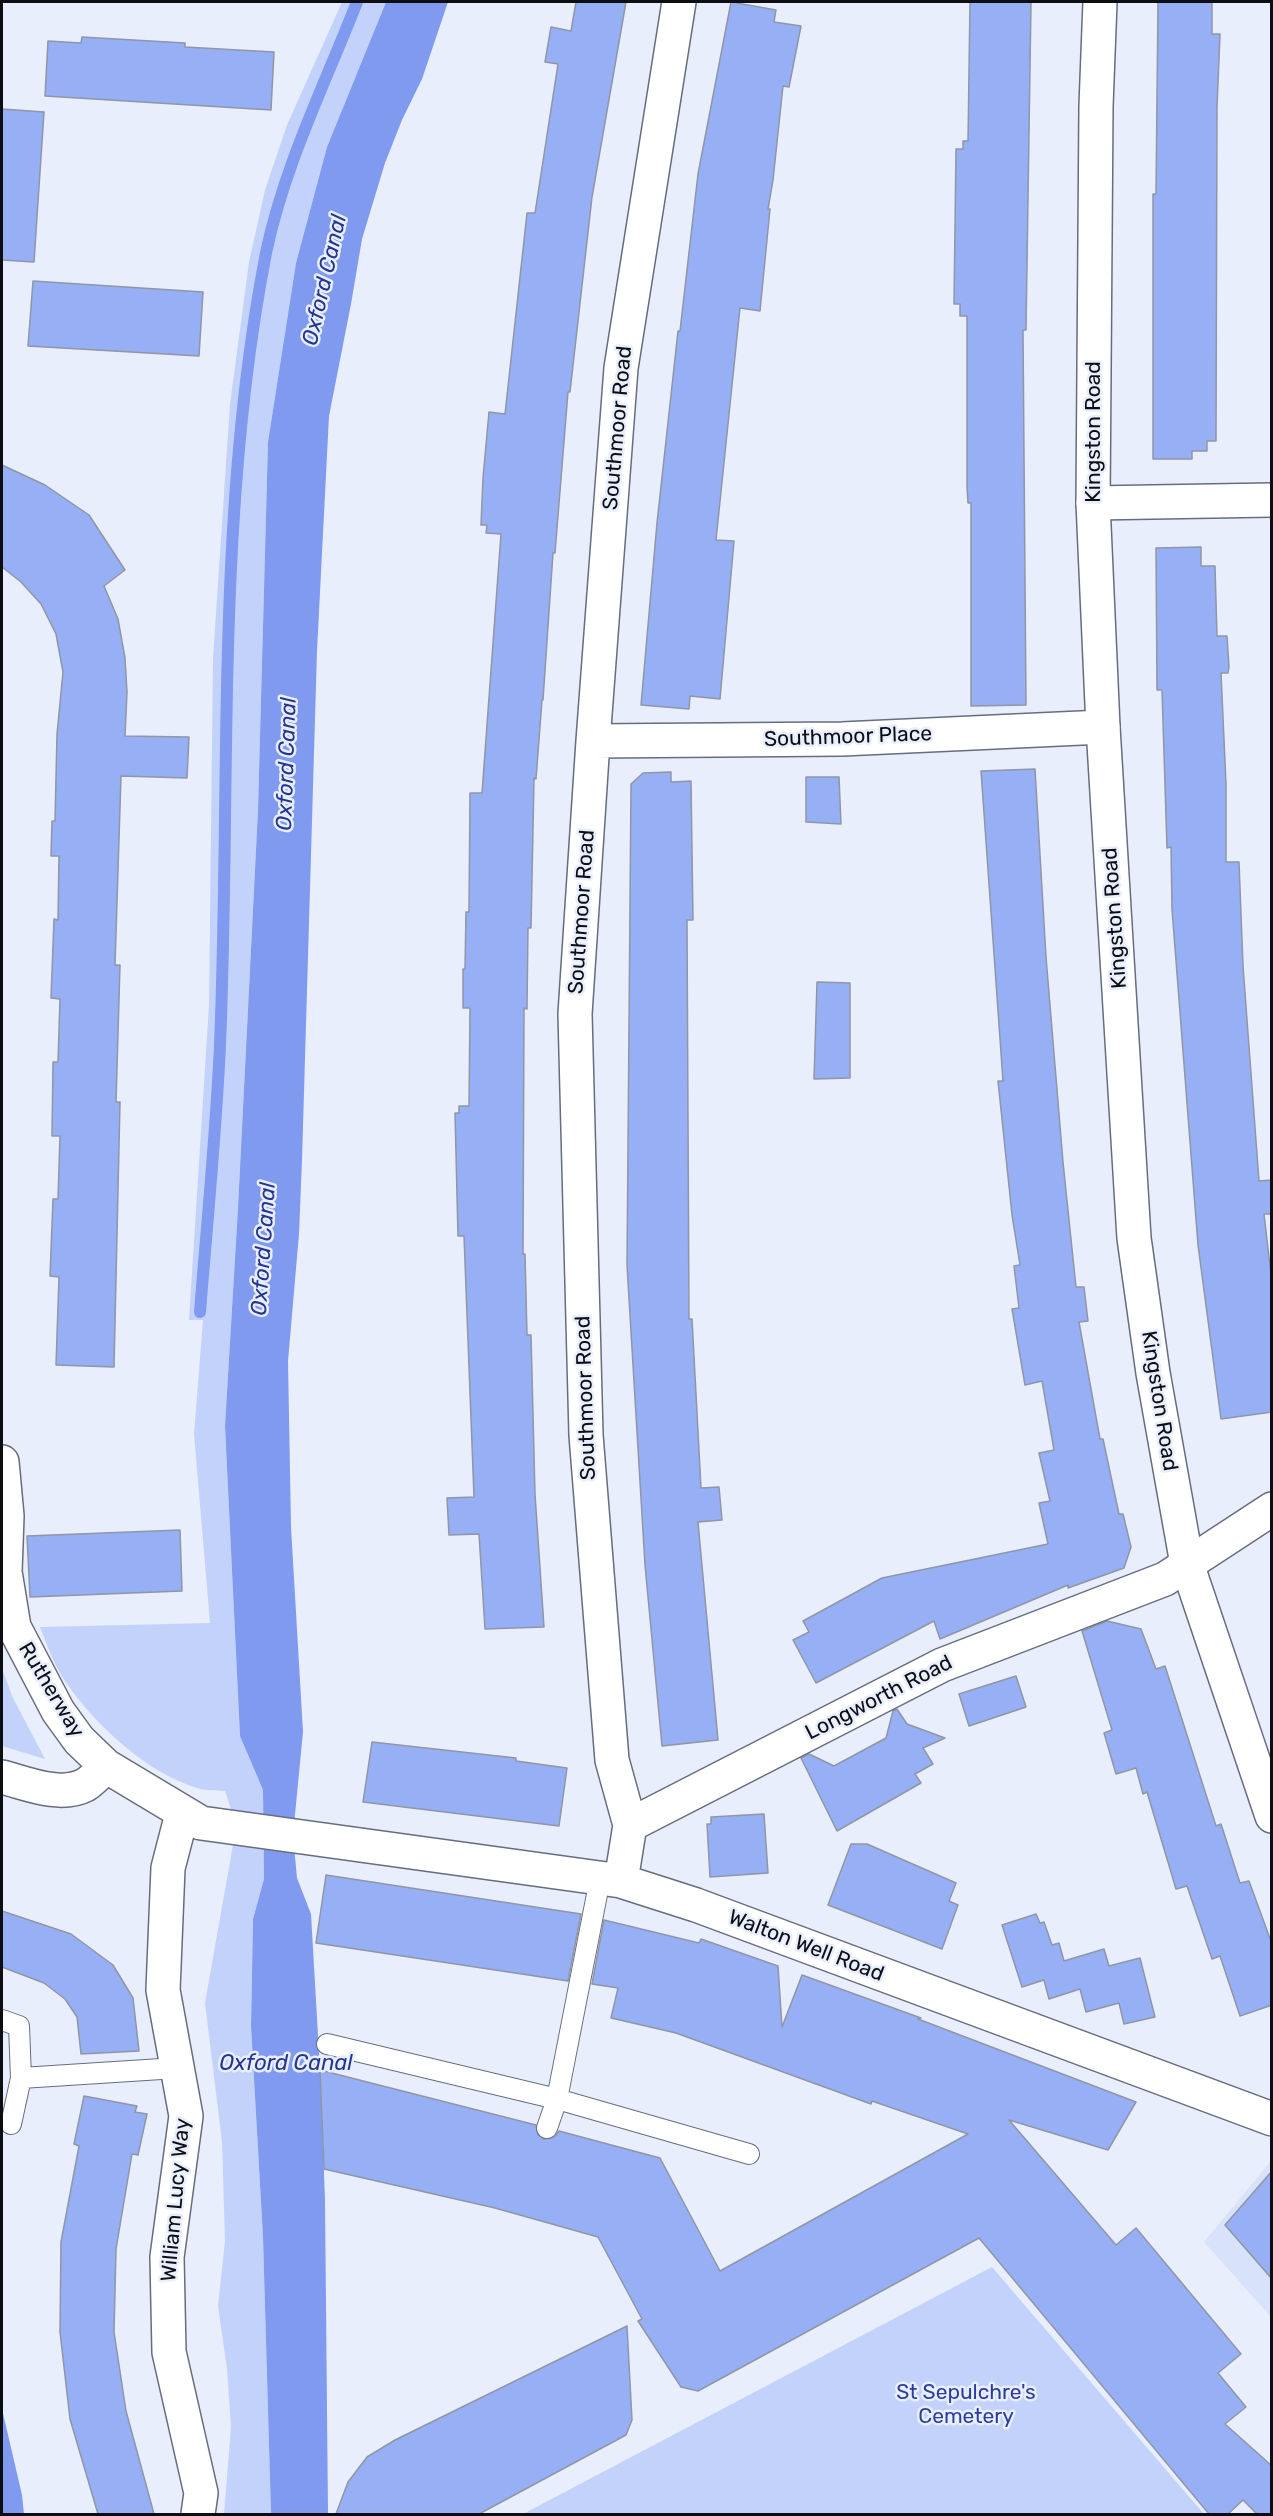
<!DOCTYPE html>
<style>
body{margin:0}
#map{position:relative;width:1273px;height:2516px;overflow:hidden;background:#e9eefd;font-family:Rubik,sans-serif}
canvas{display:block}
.frame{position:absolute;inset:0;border:3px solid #0c0e14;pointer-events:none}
</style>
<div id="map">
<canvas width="1273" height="2516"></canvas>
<div class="frame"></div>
</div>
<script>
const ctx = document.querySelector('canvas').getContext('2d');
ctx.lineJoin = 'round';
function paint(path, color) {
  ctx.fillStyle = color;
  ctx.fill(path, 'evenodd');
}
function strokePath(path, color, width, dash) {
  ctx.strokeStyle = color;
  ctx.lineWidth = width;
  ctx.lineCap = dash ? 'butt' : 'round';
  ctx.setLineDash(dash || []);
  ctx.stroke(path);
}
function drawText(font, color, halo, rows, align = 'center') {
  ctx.font = font + ' Rubik,sans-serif';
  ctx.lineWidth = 5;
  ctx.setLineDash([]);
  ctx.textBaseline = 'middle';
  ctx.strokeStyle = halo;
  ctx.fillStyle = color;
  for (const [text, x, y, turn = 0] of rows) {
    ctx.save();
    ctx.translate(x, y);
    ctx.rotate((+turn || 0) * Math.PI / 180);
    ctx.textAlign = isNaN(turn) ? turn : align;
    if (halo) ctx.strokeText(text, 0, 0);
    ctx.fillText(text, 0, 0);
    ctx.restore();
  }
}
const built = new Path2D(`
 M 1271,2161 L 1271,2317 L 1204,2242 Z`);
const green = new Path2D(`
 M 342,2 L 386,2 L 327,147 L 296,263 L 268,442 L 258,810 L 238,1208 L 225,1426 L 240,1736 L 263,1790 L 264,1879 L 253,1919 L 251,2026 L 263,2237 L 271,2514 L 224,2514 L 231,2427 L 227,2369 L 218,2306 L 225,2241 L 222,2142 L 205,2003 L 234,1839 L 235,1821 L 225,1791 C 216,1790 205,1791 197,1788 C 147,1773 94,1724 65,1681 C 54,1665 47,1645 40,1627 L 210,1623 L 194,1434 L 203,1320 L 189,1320 L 209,1005 L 213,658 L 230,404 L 249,262 L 265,190 L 287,125 Z
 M 2,1668 L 12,1696 L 45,1759 L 2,1746 Z
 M 992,2267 L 1204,2514 L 523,2514 Z`);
const water = new Path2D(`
 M 386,2 L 448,2 L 422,79 L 402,120 L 385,163 L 362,239 L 351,304 L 329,416 L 317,651 L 302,1160 L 299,1234 L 288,1361 L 291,1527 L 303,1732 L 293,1835 L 297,1878 L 311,1914 L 320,2070 L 325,2200 L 328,2514 L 271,2514 L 263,2237 L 251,2026 L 253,1919 L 264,1879 L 263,1790 L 240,1736 L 225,1426 L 238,1208 L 258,810 L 268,442 L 296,263 L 327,147 Z
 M 2,2409 L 22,2495 L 24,2514 L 2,2514 Z`);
const stream = new Path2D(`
 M 200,1312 C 207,1223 216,1134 220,1045 C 231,781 215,514 266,253 C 284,166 325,84 357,2`);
const building = new Path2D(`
 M 576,2 L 626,2 L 592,197 L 570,392 L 568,392 L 555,553 L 553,553 L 543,700 L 542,700 L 536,779 L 534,778 L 531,928 L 528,928 L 527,1009 L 524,1008 L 523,1254 L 525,1254 L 527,1335 L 531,1335 L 535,1494 L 544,1627 L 485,1629 L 479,1534 L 449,1535 L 447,1498 L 474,1497 L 464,1236 L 458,1236 L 455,1113 L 459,1113 L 459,1106 L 469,1106 L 470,1008 L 463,1008 L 463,969 L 465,969 L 466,912 L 469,912 L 470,793 L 482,793 L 501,534 L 486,533 L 487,525 L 481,525 L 483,478 L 489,412 L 505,414 L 527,213 L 535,213 L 558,64 L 545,62 L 551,27 L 571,31 Z
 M 731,2 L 776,10 L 774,22 L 801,26 L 789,87 L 783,86 L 773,180 L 768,209 L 770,209 L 760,311 L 740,308 L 716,540 L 734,541 L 720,699 L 690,696 L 689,709 L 641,705 L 657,523 L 678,331 L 680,331 L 698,174 Z
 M 970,2 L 1031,2 L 1026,330 L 1023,330 L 1026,705 L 971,706 L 971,503 L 968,503 L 967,487 L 967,316 L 960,316 L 960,304 L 954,304 L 956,149 L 963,149 L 963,141 L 968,141 Z
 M 1158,2 L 1212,2 L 1212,34 L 1220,34 L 1217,107 L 1216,441 L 1207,441 L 1207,451 L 1192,451 L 1192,459 L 1153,459 L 1153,194 L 1156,194 Z
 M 82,37 L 185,43 L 185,47 L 274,52 L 271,110 L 45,96 L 48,41 L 81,43 Z
 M 2,109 L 44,112 L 34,262 L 2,260 Z
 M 33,281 L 203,292 L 199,356 L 28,346 Z
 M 2,465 L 45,485 L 89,515 L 125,570 L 104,586 L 118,619 L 125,658 L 127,692 L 125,736 L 189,737 L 187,778 L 121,776 L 115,965 L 120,965 L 116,1102 L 120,1102 L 114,1367 L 56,1365 L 59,1277 L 50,1276 L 53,1199 L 58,1199 L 60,1136 L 52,1136 L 53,1062 L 58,1062 L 60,999 L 51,998 L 54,919 L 58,920 L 59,856 L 51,856 L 52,821 L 55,821 L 57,734 L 63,672 L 56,634 L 41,604 L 21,582 L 2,567 Z
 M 1201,547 L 1201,566 L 1215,566 L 1217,636 L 1227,636 L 1229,667 L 1228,673 L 1221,673 L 1226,784 L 1226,862 L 1239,862 L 1243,966 L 1259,1181 L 1272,1180 L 1272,1214 L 1264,1214 L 1272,1283 L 1272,1412 L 1221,1419 L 1198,1245 L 1172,909 L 1171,847 L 1167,848 L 1162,690 L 1157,690 L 1156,548 Z
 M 1035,769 L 1046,957 L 1063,1162 L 1076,1287 L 1084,1287 L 1088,1321 L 1079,1322 L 1100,1439 L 1103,1439 L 1119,1514 L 1123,1514 L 1131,1547 L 1124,1568 L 1068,1588 L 1068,1585 L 940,1639 L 934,1621 L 816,1683 L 793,1640 L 809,1632 L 803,1621 L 882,1578 L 1048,1544 L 1039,1503 L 1050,1501 L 1039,1453 L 1054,1450 L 1042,1381 L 1025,1385 L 1012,1309 L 1019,1308 L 1014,1266 L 1020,1265 L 1012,1215 L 998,1081 L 1003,1081 L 981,771 Z
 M 671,772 L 671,782 L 691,781 L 693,920 L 687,920 L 689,1319 L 692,1319 L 701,1488 L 719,1487 L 722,1520 L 698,1522 L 718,1740 L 662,1746 L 645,1565 L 627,1265 L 631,784 L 643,773 Z
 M 806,777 L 839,777 L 841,824 L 806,822 Z
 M 817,982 L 850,983 L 850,1078 L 814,1079 Z
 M 180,1530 L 182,1591 L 30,1597 L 27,1536 Z
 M 1107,1621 L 1141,1629 L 1156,1669 L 1165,1666 L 1216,1826 L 1221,1824 L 1240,1883 L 1249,1881 L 1272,1944 L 1272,2005 L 1240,2016 L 1220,1956 L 1212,1959 L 1187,1886 L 1176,1889 L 1147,1792 L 1143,1794 L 1136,1768 L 1116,1774 L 1104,1733 L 1112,1730 L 1082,1631 Z
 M 1016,1676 L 1026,1707 L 969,1726 L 959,1694 Z
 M 897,1709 L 907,1724 L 945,1738 L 923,1748 L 933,1764 L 915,1774 L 921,1783 L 837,1831 L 801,1758 L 809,1754 L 834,1766 L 886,1738 L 893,1711 Z
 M 372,1742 L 516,1758 L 516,1761 L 567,1768 L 559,1826 L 363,1802 Z
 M 764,1814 L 768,1873 L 710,1877 L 707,1824 L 711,1824 L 711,1817 Z
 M 851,1844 L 867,1844 L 956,1883 L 949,1901 L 958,1905 L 942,1949 L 828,1905 Z
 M 326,1875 L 581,1914 L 568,1981 L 316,1943 Z
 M 2,1911 L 71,1934 L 113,1965 L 133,1998 L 139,2051 L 81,2054 L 77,2017 L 65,1999 L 44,1983 L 2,1967 Z
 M 1036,1914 L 1040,1923 L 1044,1922 L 1052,1945 L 1059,1943 L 1064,1961 L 1104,1949 L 1109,1966 L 1140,1958 L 1155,2017 L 1124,2024 L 1119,2003 L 1086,2012 L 1080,1989 L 1049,1999 L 1044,1980 L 1022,1987 L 1002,1925 Z
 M 604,1920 L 699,1943 L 701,1939 L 778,1966 L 782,2027 L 802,1975 L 921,2018 L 918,2019 L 1136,2102 L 1108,2150 L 1009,2120 L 1116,2245 L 1136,2228 L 1241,2354 L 1218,2373 L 1246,2407 L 1225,2424 L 1272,2466 L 1272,2514 L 1257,2514 L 1243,2500 L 1228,2514 L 1209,2514 L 979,2238 L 698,2391 L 681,2387 L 638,2321 L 642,2319 L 598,2237 L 495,2208 L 324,2169 L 320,2070 L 536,2125 L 538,2135 L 544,2139 L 554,2137 L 559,2131 L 660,2158 L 720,2271 L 968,2134 L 872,2101 L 871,2104 L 676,2033 L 611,2018 L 618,1988 L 592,1984 Z
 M 84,2096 L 137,2106 L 135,2112 L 147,2114 L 138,2155 L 132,2154 L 116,2249 L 114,2332 L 126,2411 L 154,2514 L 98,2514 L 70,2419 L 60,2332 L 61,2242 L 79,2146 L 74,2144 Z
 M 1272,2171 L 1272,2279 L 1225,2225 Z
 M 627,2326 L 632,2420 L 626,2435 L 479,2514 L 336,2514 L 348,2482 L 367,2457 L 395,2440 Z`);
const lane = new Path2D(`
 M 2,2020 L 19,2026 L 21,2078 L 11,2124
 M 327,2044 L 557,2099 L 749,2154
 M 21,2078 L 177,2068
 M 547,2128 L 557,2099 L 600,1879`);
const street = new Path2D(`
 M 1093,503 L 1272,500
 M 593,741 L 842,739 L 1103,727
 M 2,1462 L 7,1516 L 5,1572 L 14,1627 L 58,1711 L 79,1740 L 106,1766
 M 2,1777 C 26,1783 60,1798 85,1785 C 92,1781 100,1772 106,1766 L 201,1823 L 621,1881 L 696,1905 L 1272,2119
 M 182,1814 L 168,1868 L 163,1990 L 186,2116 L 167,2257 L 169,2352 L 201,2493 L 198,2514
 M 630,1825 L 942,1665 L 1165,1579 L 1272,1509
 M 621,1881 L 630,1825 L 612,1760 L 586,1435 L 575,1014 L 593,741 L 621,368 L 679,2`);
const secondary = new Path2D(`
 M 1100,2 L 1096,106 L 1093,503 L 1103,727 L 1134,1238 L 1153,1373 L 1187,1564 L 1272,1816`);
const streetNames = [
 ["Southmoor Road",618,428,-85],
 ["Kingston Road",1094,432,-90],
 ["Southmoor Place",848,737,-2],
 ["Southmoor Road",582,912,-86],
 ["Kingston Road",1115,918,-94],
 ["Southmoor Road",586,1398,-92],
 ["Kingston Road",1159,1401,81],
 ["Rutherway",51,1690,59],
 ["Longworth Road",879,1698,-27],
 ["Walton Well Road",806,1946,21],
 ["William Lucy Way",176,2200,-85]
];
const parkNames = [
 ["St Sepulchre's",966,2393],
 ["Cemetery",966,2417]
];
const waterNames = [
 ["Oxford Canal",325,280,-77],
 ["Oxford Canal",287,764,-88],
 ["Oxford Canal",264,1249,-86],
 ["Oxford Canal",286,2064]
];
paint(built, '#d8e2fb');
paint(green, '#c3d2fb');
paint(water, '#7f9aef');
strokePath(stream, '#7f9aef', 12);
paint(building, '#97aff4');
strokePath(building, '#8f96a6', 1.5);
strokePath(lane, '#676d7d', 22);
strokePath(street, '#676d7d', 36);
strokePath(secondary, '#676d7d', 36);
strokePath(lane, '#fff', 20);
strokePath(street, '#fff', 33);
strokePath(secondary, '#fff', 33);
drawText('21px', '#0c0e14', '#e9eefd', streetNames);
drawText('21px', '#2a3e9f', '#e9eefd', parkNames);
drawText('italic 22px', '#233494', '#e9eefd', waterNames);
</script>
